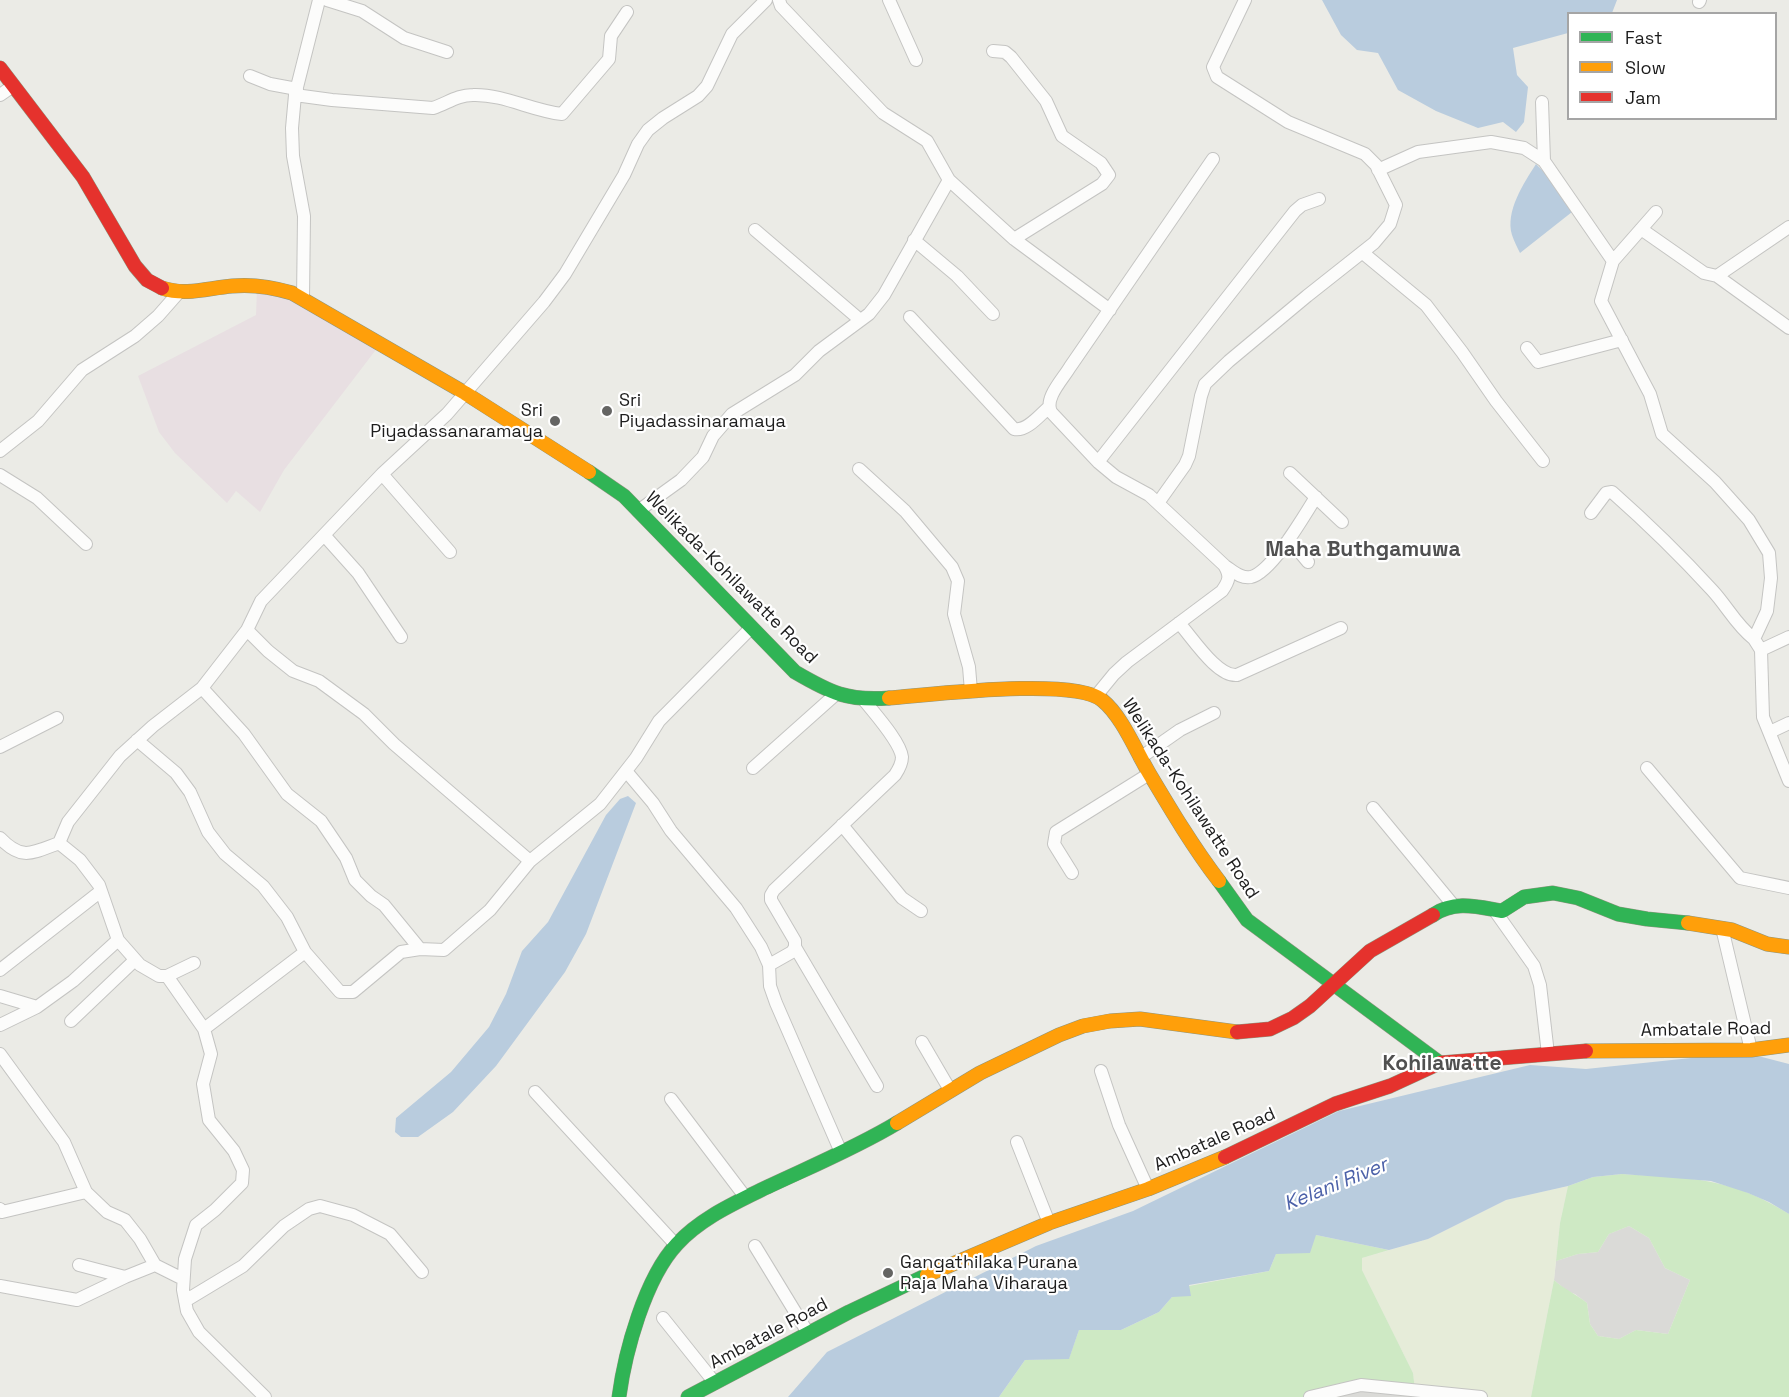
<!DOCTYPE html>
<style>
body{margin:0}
#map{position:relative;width:1789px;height:1397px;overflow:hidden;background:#ebebe6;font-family:"Space Grotesk",sans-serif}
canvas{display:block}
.legend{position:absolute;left:1567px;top:12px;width:210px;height:108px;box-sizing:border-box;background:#fff;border:2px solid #a5a5a5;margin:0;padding:8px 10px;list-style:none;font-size:18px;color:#1d1d1d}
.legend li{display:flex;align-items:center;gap:12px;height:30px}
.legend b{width:30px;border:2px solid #a5a5a5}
</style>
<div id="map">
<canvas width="1789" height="1397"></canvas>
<ul class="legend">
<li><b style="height:8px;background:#30b455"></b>Fast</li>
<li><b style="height:8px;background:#ff9f0a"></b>Slow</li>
<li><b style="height:8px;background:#e5322d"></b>Jam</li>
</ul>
</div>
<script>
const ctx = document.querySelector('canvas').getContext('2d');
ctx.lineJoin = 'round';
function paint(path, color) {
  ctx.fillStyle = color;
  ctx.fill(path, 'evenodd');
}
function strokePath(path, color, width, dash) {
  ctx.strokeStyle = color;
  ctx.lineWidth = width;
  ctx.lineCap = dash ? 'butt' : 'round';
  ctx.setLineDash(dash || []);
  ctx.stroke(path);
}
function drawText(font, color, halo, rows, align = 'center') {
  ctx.font = font + ' "Space Grotesk",sans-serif';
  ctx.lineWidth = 4.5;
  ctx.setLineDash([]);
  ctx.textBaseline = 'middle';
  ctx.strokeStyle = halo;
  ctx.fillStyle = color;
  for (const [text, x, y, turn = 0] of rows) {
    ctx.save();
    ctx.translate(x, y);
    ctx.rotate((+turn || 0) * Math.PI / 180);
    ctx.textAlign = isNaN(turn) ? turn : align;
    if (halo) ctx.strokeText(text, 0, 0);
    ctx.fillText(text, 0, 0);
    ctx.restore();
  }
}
const residential = new Path2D(`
 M 1629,1226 L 1649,1238 L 1665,1268 L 1690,1280 L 1668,1334 L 1636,1330 L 1619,1339 L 1598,1336 L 1590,1324 L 1587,1303 L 1575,1294 L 1567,1291 L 1554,1280 L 1556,1261 L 1578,1254 L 1598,1252 L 1609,1234 Z
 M 1361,1385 L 1481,1397 L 1310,1397 Z`);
const industrial = new Path2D(`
 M 257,289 L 298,301 L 378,347 L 284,470 L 260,512 L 236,491 L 227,503 L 175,453 L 159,432 L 138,376 L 256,315 Z`);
const farmland = new Path2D(`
 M 1568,1186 L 1560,1223 L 1554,1280 L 1531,1397 L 1481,1397 L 1415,1390 L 1413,1373 L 1362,1270 L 1362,1258 L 1428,1239 L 1506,1200 Z`);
const grass = new Path2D(`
 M 1622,1174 C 1651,1176 1683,1176 1711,1182 C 1739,1187 1765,1199 1789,1214 L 1789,1397 L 1531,1397 L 1554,1280 C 1564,1289 1576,1294 1587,1303 L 1590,1324 L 1598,1336 L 1619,1339 L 1636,1330 L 1668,1334 L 1690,1280 L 1665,1268 L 1649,1238 L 1629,1226 L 1609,1234 L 1598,1252 L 1578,1254 L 1556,1261 L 1560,1223 L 1568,1186 L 1593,1177 Z
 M 1316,1235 L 1389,1250 L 1362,1258 L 1362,1270 L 1413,1373 L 1415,1390 L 1361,1385 L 1310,1397 L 999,1397 L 1025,1360 L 1069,1358 L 1079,1330 L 1121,1330 L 1159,1312 L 1172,1297 L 1189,1286 L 1269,1271 L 1276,1254 Z`);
const water = new Path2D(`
 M 1322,0 L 1617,0 L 1612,13 L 1568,14 L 1568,33 L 1513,48 L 1517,75 L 1528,87 L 1524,122 L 1516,132 L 1503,122 L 1478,128 L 1436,111 L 1398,90 L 1378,53 L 1357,50 L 1341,35 Z
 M 1536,164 L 1550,178 L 1572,212 L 1520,253 C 1517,247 1514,241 1512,235 C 1505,211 1524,183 1536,164 Z
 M 628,796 L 636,803 L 586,934 L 565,972 L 496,1066 L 453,1112 L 418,1137 L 401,1137 L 395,1132 L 396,1118 L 451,1072 L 489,1027 L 506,994 L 522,951 L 548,922 L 606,815 L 620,799 Z
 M 1710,1056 L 1762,1057 L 1789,1064 L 1789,1214 L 1769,1202 L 1748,1193 L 1711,1181 L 1622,1174 L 1593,1177 L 1568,1186 L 1506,1200 L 1428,1239 L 1389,1250 L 1316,1235 L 1310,1253 L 1276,1254 L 1269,1271 L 1189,1285 L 1191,1296 L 1172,1297 L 1159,1312 L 1121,1330 L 1079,1330 L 1069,1359 L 1025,1360 L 999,1397 L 788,1397 L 827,1352 L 1036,1246 L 1133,1211 L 1339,1111 L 1530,1065 L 1586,1069 Z`);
const street = new Path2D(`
 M 327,0 L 362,11 L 404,38 L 447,52
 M 889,0 L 916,60
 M 1699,2 L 1700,0
 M 993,51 L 1005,52 L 1011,57 L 1046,101 L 1062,136 L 1101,163 L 1109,175 L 1102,184 L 1014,239
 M 250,76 L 270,84 L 297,89
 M 0,95 L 13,86
 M 295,95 L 332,100 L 433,108 C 448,103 457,95 473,95 C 504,94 532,111 562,114 L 609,59 L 611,36 L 627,12
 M 1542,102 L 1544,161
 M 1378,170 L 1418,152 L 1491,142 L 1524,148 L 1544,161 L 1613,261 L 1601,301 L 1650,394 L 1662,434 L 1715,482 L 1749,520 L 1769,553 L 1771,578 L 1767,611 L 1754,639 L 1761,650 L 1763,717 L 1789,781
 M 949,180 L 1014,239 L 1110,310
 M 1641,229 L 1704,273 L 1717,276 L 1789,328
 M 755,230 L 859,319
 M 914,240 L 957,276 L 993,314
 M 1363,253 L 1426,305 L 1462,352 L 1496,401 L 1543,461
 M 1613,261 L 1656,212
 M 1717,276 L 1789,227
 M 303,299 L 304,216 L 293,156 L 292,128 L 295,95 L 319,0
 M 910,317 L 1014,429 C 1026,432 1039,416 1048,408
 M 1527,348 L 1538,362 L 1622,340
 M 0,451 L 38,421 L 82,370 L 135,336 L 158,316 L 180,291
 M 1098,462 L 1295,211 L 1302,205 L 1319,199
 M 859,469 L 905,511 L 952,567 L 958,581 L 954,614 L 969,667 L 971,691
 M 1290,473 L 1342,522
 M 382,474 L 450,552
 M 0,475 L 37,498 L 86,544
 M 1158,503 L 1185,465 L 1189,456 L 1201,396 L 1205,384 L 1229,361 L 1307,296 L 1374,243 L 1390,224 L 1396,205 L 1376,165 L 1365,154 L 1288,122 L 1217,77 L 1213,67 L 1245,0
 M 638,511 L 681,480 L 703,457 L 713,436 L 732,414 L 795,375 L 819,351 L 869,314 L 884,295 L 949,180 L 927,141 L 883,113 L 781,6 L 779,0
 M 1591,513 L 1606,493 L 1612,492 C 1647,523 1680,555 1712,590 C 1727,606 1736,625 1754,639
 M 324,535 L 358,573 L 401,637
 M 1289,539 L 1308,562
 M 1225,566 C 1233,571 1241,579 1251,577 C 1272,572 1304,516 1316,497
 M 1179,623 C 1192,637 1217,677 1237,675 L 1341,628
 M 247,630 L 268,651 L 293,671 L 319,681 L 364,714 L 394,744 L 530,861
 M 1761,650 L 1789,637
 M 202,688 L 244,734 L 287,794 L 321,821 L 346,858 L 355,880 L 371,896 L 384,905 L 420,949
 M 1096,696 L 1114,674 L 1127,662 L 1222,591 C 1229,581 1231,576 1224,565 L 1149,495 L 1116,477 L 1098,462 L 1051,412 C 1044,398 1063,379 1070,367 L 1213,159
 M 1770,732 L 1789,723
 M 137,740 L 176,773 L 190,792 L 208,832 L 225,854 L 263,886 L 287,917 L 305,952 L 340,992 L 353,992 L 401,952 L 420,949 L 444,950 L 490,910 L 530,861 L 600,804 L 636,758 L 659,721 L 751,628
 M 0,747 L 57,718
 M 1140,758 L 1180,730 L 1214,713
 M 753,768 L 836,694
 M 1647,768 L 1740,878 L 1789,888
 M 626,771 L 653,803 L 671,831 L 736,908 L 761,947 L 769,965 L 770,986 L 776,1003 L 840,1150
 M 1373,808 L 1454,906
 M 842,825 L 902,898 L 921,911
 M 0,838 C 22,861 32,853 59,843 L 68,822 L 120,756 L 153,726 L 202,688 L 247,630 L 261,601 L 382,474 L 447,414 L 544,302 L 565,274 L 624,175 L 638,144 L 648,130 L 663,118 L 698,96 L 707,86 L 732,34 L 766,0
 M 59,843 L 80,860 L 99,885 L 118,940 L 140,965 L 159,976 L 167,976 L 194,963
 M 1072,873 L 1054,844 L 1056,832 L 1149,774
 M 1495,911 L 1534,966 L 1540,985 L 1548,1054
 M 1722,928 L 1751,1050
 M 795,947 L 877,1086
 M 769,965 L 792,952 L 795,947 L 795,941 L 771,900 L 771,895 L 774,890 L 895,775 C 899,769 902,764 902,757 C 900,741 874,713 864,700
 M 0,970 L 101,891
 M 167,976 L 204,1029 L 211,1054 L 203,1084 L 209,1120 L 234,1151 L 243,1170 L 242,1183 L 215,1210 L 196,1225 L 185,1259 L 183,1290 L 187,1311 L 199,1332 L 265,1397
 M 0,996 L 37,1007
 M 71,1021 L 135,960
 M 0,1025 L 37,1007 L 73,981 L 118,940
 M 204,1029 L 305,952
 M 922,1042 L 950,1090
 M 0,1054 L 64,1142 L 86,1192 L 2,1212 L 0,1209
 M 1101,1071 L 1119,1125 L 1148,1189
 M 535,1092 L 676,1245
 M 671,1099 L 746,1198
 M 1017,1142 L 1049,1223
 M 86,1192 L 107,1212 L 125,1220 L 140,1239 L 155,1265
 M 755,1246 L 808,1333
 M 79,1265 L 125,1277 L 155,1265 L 183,1279
 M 0,1286 L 77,1300 L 125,1277
 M 185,1301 L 243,1266 L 284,1226 L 309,1209 L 320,1206 L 353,1215 L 390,1234 L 422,1272
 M 663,1318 L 715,1383
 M 1310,1397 L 1361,1385 L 1481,1397`);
const fast = new Path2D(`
 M 589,472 L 624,496 L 795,672 C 831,693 847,701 889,698
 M 1219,881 L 1247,920 L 1440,1063
 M 1433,915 C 1455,900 1478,907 1502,911 L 1524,897 L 1553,893 L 1578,898 L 1618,914 L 1647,919 L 1688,923
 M 619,1397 C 625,1352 645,1278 677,1244 C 700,1219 731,1205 761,1190 C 805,1169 856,1148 897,1123
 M 688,1397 L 849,1312 L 927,1275`);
const slow = new Path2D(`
 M 162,288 C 186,296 208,288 232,286 C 252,284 272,287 292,293 L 465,393 L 589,472
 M 889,698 C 930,695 1073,677 1102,700 C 1122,716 1136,751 1149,773 C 1171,810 1193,847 1219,881
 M 1688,923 L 1732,930 L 1767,944 L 1789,947
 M 1586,1051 L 1751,1050 L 1789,1045
 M 897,1123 L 980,1073 L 1059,1035 L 1083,1026 L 1110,1021 L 1140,1019 L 1237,1032
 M 927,1275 L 1049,1223 L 1148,1189 L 1225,1157`);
const jam = new Path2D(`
 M 0,68 L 83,177 L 135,266 L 147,280 L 162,288
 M 1237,1032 L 1270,1029 L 1293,1018 L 1310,1006 L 1370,951 L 1433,915
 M 1225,1157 L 1335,1104 L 1390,1086 L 1440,1063 L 1586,1051`);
const markers = [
 [607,411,6,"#656563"],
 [555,421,6,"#656563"],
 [888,1273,6,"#656563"]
];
const poiNames = [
 ["Sri",619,401],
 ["Piyadassinaramaya",619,422],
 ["Sri",543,411,"right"],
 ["Piyadassanaramaya",543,432,"right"],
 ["Gangathilaka Purana",900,1263],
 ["Raja Maha Viharaya",900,1284]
];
const streetNames = [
 ["Welikada-Kohilawatte Road",731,578,45],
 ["Welikada-Kohilawatte Road",1190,799,57],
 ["Ambatale Road",1706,1030,-1],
 ["Ambatale Road",1215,1140,-24],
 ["Ambatale Road",769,1334,-28]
];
const waterNames = [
 ["Kelani River",1336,1185,-22]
];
const quarterNames = [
 ["Maha Buthgamuwa",1363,550],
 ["Kohilawatte",1442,1064]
];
paint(residential, '#dadad7');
paint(industrial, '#e8dfe2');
paint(farmland, '#e6ecd9');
paint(grass, '#cee9c4');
paint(water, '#b9ccde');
strokePath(street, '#c4c4c2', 14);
strokePath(fast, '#8d957e', 15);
strokePath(slow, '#8d957e', 15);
strokePath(jam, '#8d957e', 15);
strokePath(street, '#fcfcfb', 12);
strokePath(fast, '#30b455', 14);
strokePath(slow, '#ff9f0a', 14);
strokePath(jam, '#e5322d', 14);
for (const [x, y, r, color] of markers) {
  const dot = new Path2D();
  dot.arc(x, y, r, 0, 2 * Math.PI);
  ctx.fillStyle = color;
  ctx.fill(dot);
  strokePath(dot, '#fff', 2);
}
drawText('18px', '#1d1d1d', '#fff', poiNames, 'left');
drawText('18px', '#1d1d1d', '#fff', streetNames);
drawText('italic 20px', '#4c61a9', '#fff', waterNames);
drawText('bold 21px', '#505050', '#fff', quarterNames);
</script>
